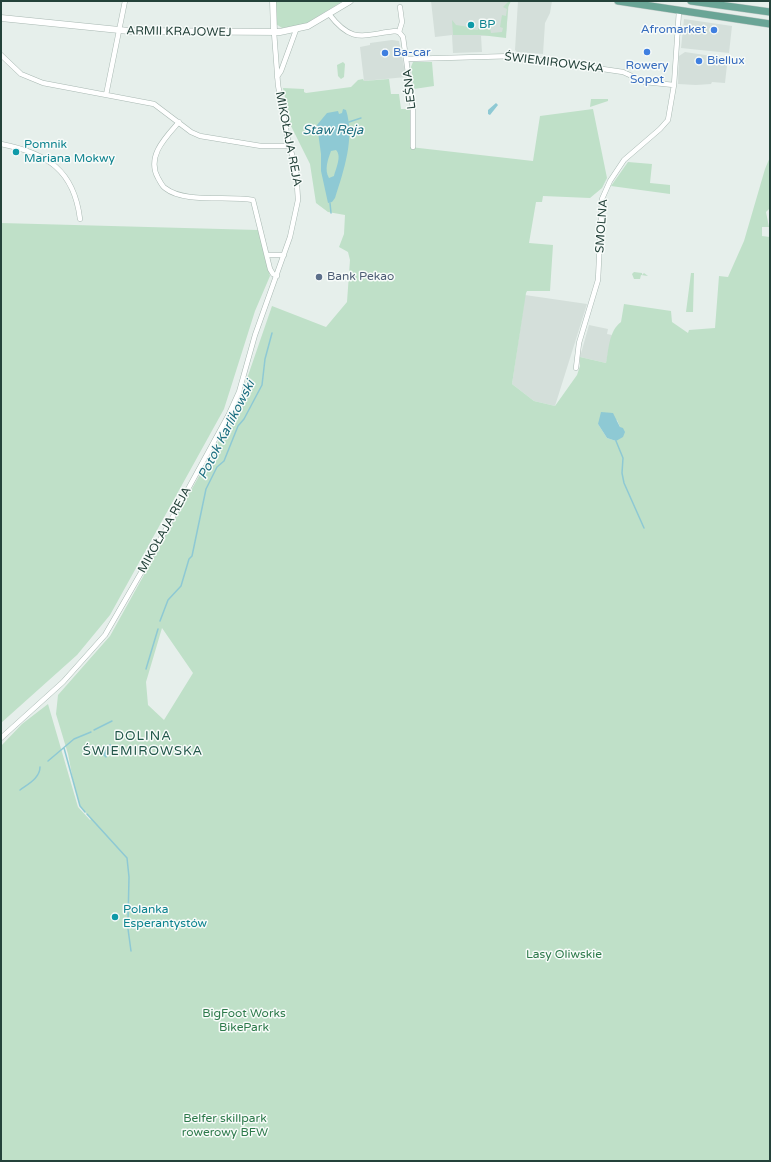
<!DOCTYPE html>
<meta charset="utf-8">
<style>
body{margin:0}
#map{position:relative;width:771px;height:1162px;overflow:hidden;background:#e6efeb;font-family:"Varela Round",sans-serif}
canvas{display:block}
.frame{position:absolute;inset:0;border:2px solid #24423a;pointer-events:none}
</style>
<div id="map">
<canvas width="771" height="1162"></canvas>
<div class="frame"></div>
</div>
<script>
const ctx = document.querySelector('canvas').getContext('2d');
ctx.lineJoin = 'round';
function paint(path, color) {
  ctx.fillStyle = color;
  ctx.fill(path, 'evenodd');
}
function strokePath(path, color, width, dash) {
  ctx.strokeStyle = color;
  ctx.lineWidth = width;
  ctx.lineCap = dash ? 'butt' : 'round';
  ctx.setLineDash(dash || []);
  ctx.stroke(path);
}
function drawText(font, color, halo, rows, align = 'center') {
  ctx.font = font + ' "Varela Round",sans-serif';
  ctx.lineWidth = 3;
  ctx.setLineDash([]);
  ctx.textBaseline = 'middle';
  ctx.strokeStyle = halo;
  ctx.fillStyle = color;
  for (const [text, x, y, turn = 0] of rows) {
    ctx.save();
    ctx.translate(x, y);
    ctx.rotate((+turn || 0) * Math.PI / 180);
    ctx.textAlign = isNaN(turn) ? turn : align;
    if (halo) ctx.strokeText(text, 0, 0);
    ctx.fillText(text, 0, 0);
    ctx.restore();
  }
}
const built = new Path2D(`
 M 431,1 L 509,1 L 506,34 L 481,36 L 482,52 L 453,53 L 452,35 L 435,37 Z
 M 518,1 L 552,1 L 550,13 L 545,23 L 543,54 L 517,52 L 515,50 Z
 M 684,19 L 732,26 L 729,53 L 681,48 Z
 M 392,40 L 399,41 L 406,77 L 364,81 L 360,47 L 370,45 L 370,43 Z
 M 685,52 L 725,58 L 727,65 L 725,83 L 712,82 L 711,84 L 696,85 L 678,84 L 679,56 Z
 M 525,295 L 587,304 L 555,406 L 534,401 L 512,384 Z
 M 589,325 L 608,329 L 607,334 L 612,335 L 606,363 L 580,357 Z`);
const green = new Path2D(`
 M 275,1 L 343,1 L 305,24 L 282,28 L 276,24 Z
 M 509,1 L 511,1 L 508,7 L 506,38 L 481,35 L 453,35 L 452,20 L 456,25 L 469,27 L 469,29 L 478,30 L 478,28 L 490,28 L 491,33 L 502,32 L 503,28 L 500,27 L 502,15 L 506,16 L 507,9 L 503,7 Z
 M 343,62 L 345,64 L 344,77 L 341,79 L 338,76 L 337,65 Z
 M 413,62 L 432,62 L 434,86 L 414,89 L 411,67 Z
 M 363,79 L 364,81 L 389,79 L 391,94 L 399,94 L 401,109 L 410,109 L 410,147 L 533,161 L 540,116 L 593,109 L 607,178 L 602,188 L 590,198 L 543,196 L 542,202 L 536,202 L 529,243 L 553,245 L 550,291 L 527,291 L 526,293 L 512,384 L 534,401 L 555,406 L 577,375 L 580,366 L 580,357 L 606,363 C 609,348 609,331 621,322 L 624,304 L 671,311 L 672,322 L 688,333 L 689,330 L 715,328 L 719,276 L 728,277 L 744,241 L 765,169 L 770,157 L 770,208 L 766,212 L 769,227 L 762,227 L 762,236 L 770,237 L 770,1161 L 1,1161 L 1,746 L 22,724 L 48,704 L 78,807 L 90,820 L 91,819 L 80,806 L 74,785 L 68,754 L 56,714 L 58,695 L 110,636 L 228,424 L 241,396 L 272,306 L 326,327 L 347,302 L 350,260 L 348,252 L 339,247 L 344,234 L 345,215 L 328,212 L 316,203 L 310,164 L 291,126 L 283,88 L 304,89 L 304,92 L 306,93 L 351,87 L 358,80 ZM 617,420 L 620,427 L 616,441 L 607,438 L 598,424 ZM 162,628 L 193,673 L 164,720 L 148,705 L 146,682 Z
 M 591,99 L 608,99 L 608,101 L 590,107 Z
 M 628,162 L 652,164 L 650,183 L 670,185 L 670,194 L 611,186 Z
 M 1,223 L 258,230 L 270,276 L 255,311 L 224,409 L 110,615 L 77,655 L 1,723 Z
 M 634,272 L 642,273 L 642,275 L 644,273 L 648,276 L 641,275 L 640,279 L 634,279 L 632,274 Z
 M 691,273 L 694,273 L 693,312 L 686,312 Z`);
const water = new Path2D(`
 M 496,103 L 498,105 L 490,115 L 488,114 L 488,110 Z
 M 343,109 L 346,110 C 355,138 344,170 335,198 L 332,202 L 328,203 L 321,171 L 321,154 L 317,125 L 327,113 L 338,111 L 339,114 L 342,113 ZM 336,150 C 342,156 336,168 334,176 L 329,178 C 324,170 328,159 331,151 Z
 M 601,412 L 613,413 L 620,427 L 623,428 L 625,432 L 623,437 L 616,441 L 607,438 L 598,424 Z
 M 110,744 L 114,747 L 106,758 L 102,754 Z`);
const stream = new Path2D(`
 M 349,122 L 361,118
 M 315,134 L 317,134
 M 330,203 L 331,213
 M 616,441 L 623,458 L 622,473 L 624,483 L 644,528
 M 160,621 L 168,600 L 181,586 L 189,559 L 192,556 L 206,489 L 217,467 L 224,461 L 238,426 L 244,419 L 262,385 L 265,359 L 272,333
 M 146,669 L 158,629
 M 94,730 L 112,721
 M 64,748 L 80,806 L 85,812
 M 48,761 L 74,739 L 91,732
 M 20,790 C 28,784 40,778 40,767
 M 87,814 L 127,858 L 129,877 L 128,921
 M 128,929 L 131,951`);
const minor = new Path2D(`
 M 329,14 C 352,44 362,35 395,31 L 399,32 L 403,37 L 413,109 L 413,147
 M 399,32 L 402,22 L 400,7
 M 1,55 L 21,74 L 43,83 L 154,104 L 191,132 L 200,136 L 261,146 L 289,146
 M 407,59 L 514,56 L 623,72 L 645,82 L 674,85
 M 277,77 L 281,71 L 296,30
 M 106,95 L 125,1
 M 179,122 C 166,137 146,156 158,178 C 160,181 162,186 165,188 C 185,204 229,195 253,200 L 270,269 L 273,274 L 277,276
 M 1,144 C 47,153 74,170 80,219
 M 267,255 L 284,255
 M 576,368 L 579,343 L 598,280 L 602,199 L 610,181 L 624,160 L 660,129 L 668,120 L 674,85 L 679,11
 M 1,738 L 63,682 L 105,635 L 164,533 L 229,414 L 239,392 L 255,335 L 290,237 L 298,200 L 296,169 L 288,140 L 278,85 L 274,32`);
const tertiary = new Path2D(`
 M 273,1 L 274,32
 M 1,18 L 129,31 L 280,32 L 308,26 L 350,1`);
const primary = new Path2D(`
 M 618,1 L 770,24
 M 691,1 L 770,12`);
const markers = [
 [471,25,4,"#0f9aa8"],
 [714,30,4,"#3f7fe0"],
 [647,52,4,"#3f7fe0"],
 [385,53,4,"#3f7fe0"],
 [699,61,4,"#3f7fe0"],
 [16,152,4,"#0f9aa8"],
 [319,277,4,"#5c6f8a"],
 [115,917,4,"#0f9aa8"]
];
const cultureNames = [
 ["BP",479,25],
 ["Pomnik",24,145],
 ["Mariana Mokwy",24,159],
 ["Polanka",123,910],
 ["Esperantystów",123,924]
];
const shopNames = [
 ["Afromarket",706,30,"right"],
 ["Ba-car",393,53],
 ["Biellux",707,61],
 ["Rowery",647,66,"center"],
 ["Sopot",647,80,"center"]
];
const streetNames = [
 ["ARMII KRAJOWEJ",179,32,1],
 ["ŚWIEMIROWSKA",554,63,7],
 ["LEŚNA",410,89,-97],
 ["MIKOŁAJA REJA",288,139,79],
 ["SMOLNA",602,226,-86],
 ["MIKOŁAJA REJA",165,530,-61]
];
const serviceNames = [
 ["Bank Pekao",327,277]
];
const parkNames = [
 ["Lasy Oliwskie",564,955],
 ["BigFoot Works",244,1014],
 ["BikePark",244,1028],
 ["Belfer skillpark",225,1119],
 ["rowerowy BFW",225,1133]
];
const waterNames = [
 ["Staw Reja",333,131],
 ["Potok Karlikowski",227,430,-63]
];
const neighbourhoodNames = [
 ["DOLINA",143,737],
 ["ŚWIEMIROWSKA",143,752]
];
paint(built, '#d4dfda');
paint(green, '#bfe0c8');
paint(water, '#8ec9d4');
strokePath(stream, '#8ec9d4', 1.5);
strokePath(minor, '#a8b8b2', 5.5);
strokePath(tertiary, '#a8b8b2', 7);
strokePath(primary, '#c2cac8', 8);
strokePath(minor, '#fff', 4.5);
strokePath(tertiary, '#fff', 6);
strokePath(primary, '#6aa596', 7);
for (const [x, y, r, color] of markers) {
  const dot = new Path2D();
  dot.arc(x, y, r, 0, 2 * Math.PI);
  ctx.fillStyle = color;
  ctx.fill(dot);
  strokePath(dot, '#f7fbf9', 1.5);
}
drawText('12px', '#0d838f', '#f7fbf9', cultureNames, 'left');
drawText('12px', '#366cbe', '#f7fbf9', shopNames, 'left');
drawText('12px', '#24423a', '#f7fbf9', streetNames);
drawText('12px', '#4e5e75', '#f7fbf9', serviceNames, 'left');
drawText('12px', '#2d7a4b', '#f7fbf9', parkNames);
drawText('italic 13px', '#1c6f80', '#f7fbf9', waterNames);
ctx.letterSpacing = '1px';
drawText('13px', '#1f5548', '#f7fbf9', neighbourhoodNames);
ctx.letterSpacing = '0px';
</script>
